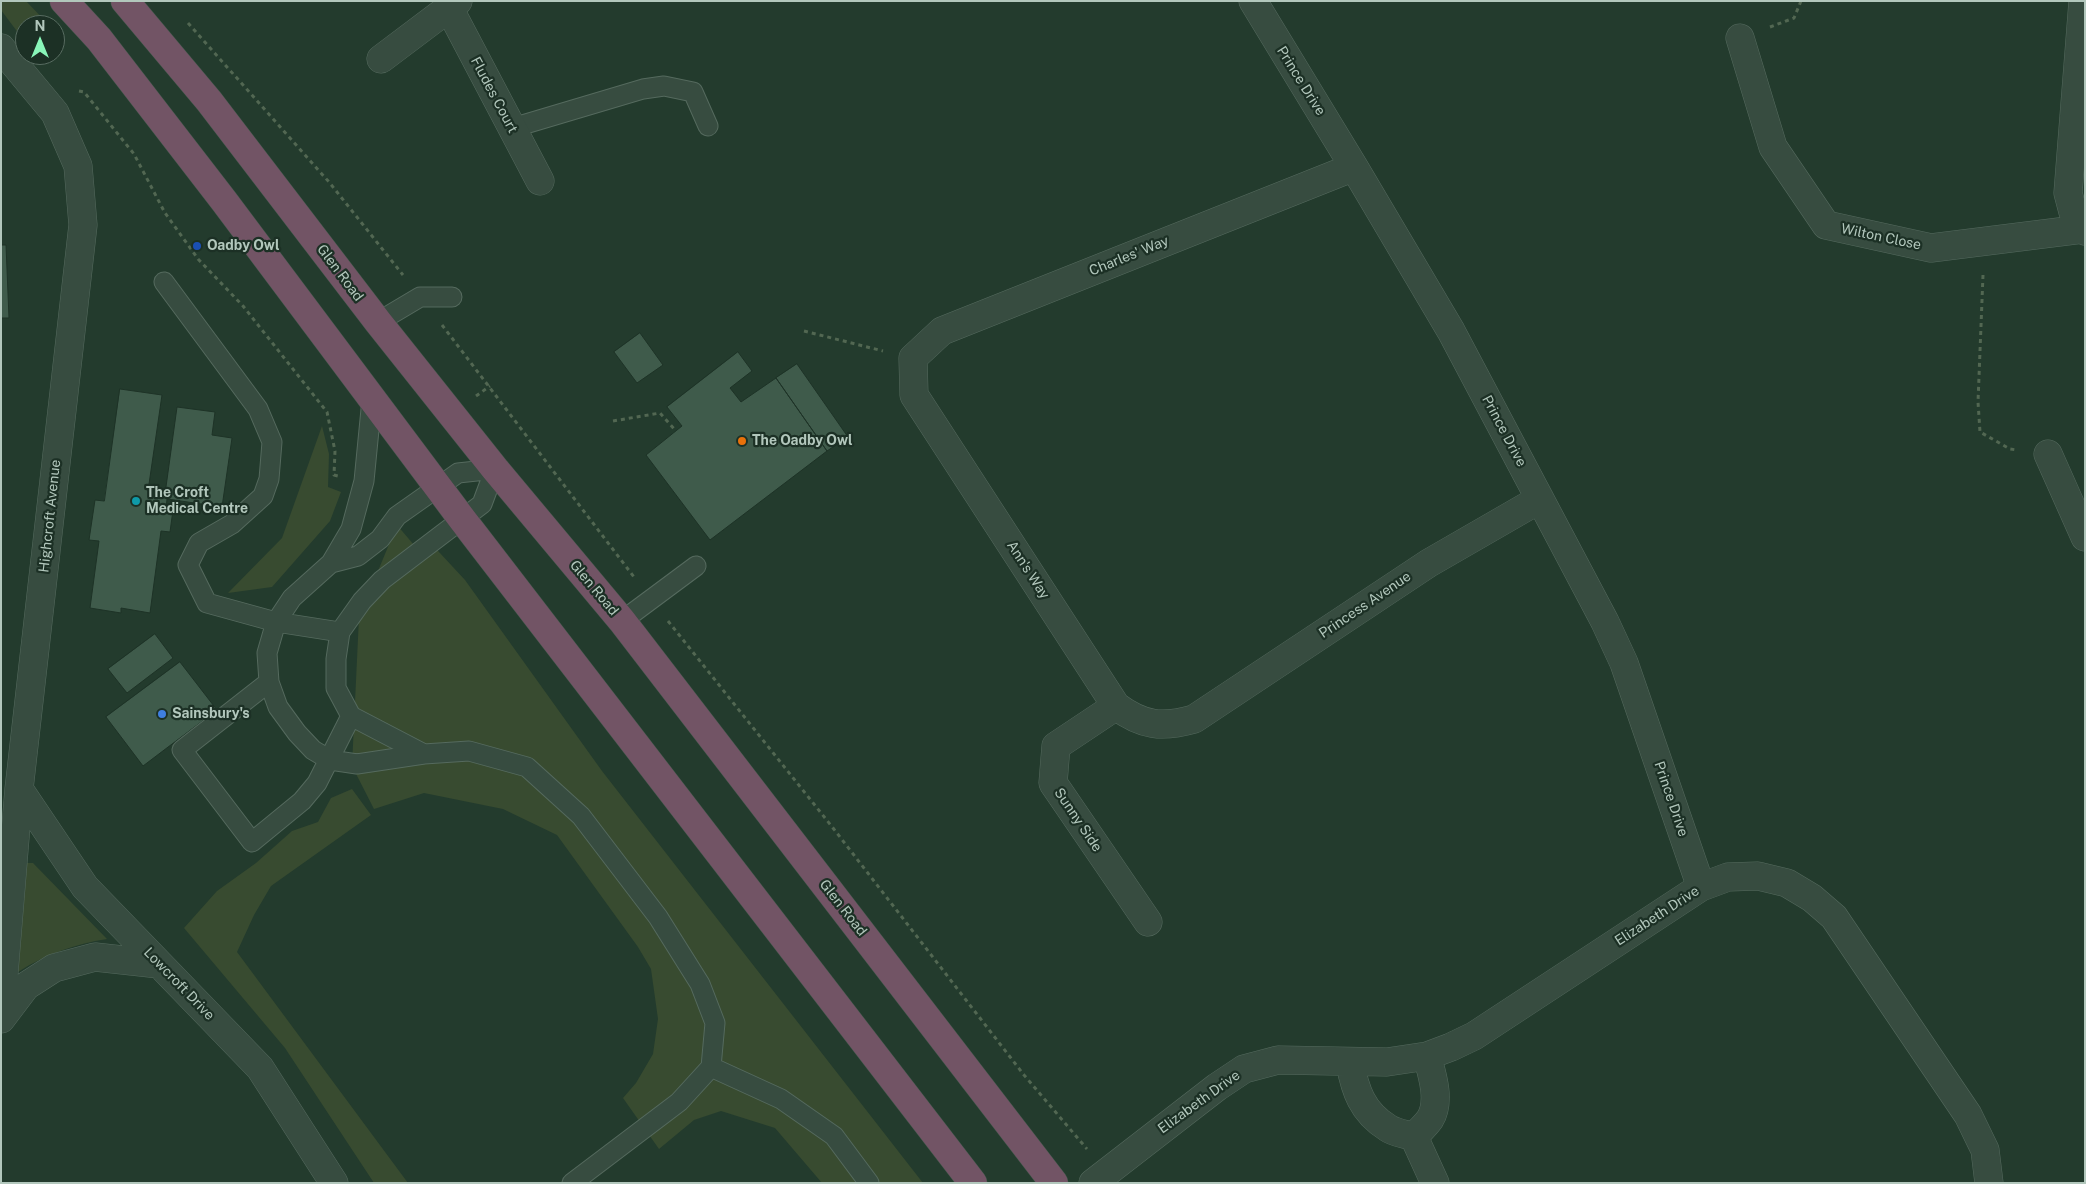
<!DOCTYPE html>
<style>
body{margin:0}
#map{position:relative;width:2086px;height:1184px;overflow:hidden;background:#233b2d;font-family:"Public Sans",sans-serif}
canvas{display:block}
.frame{position:absolute;inset:0;border:2px solid #b2c7bc;pointer-events:none}
.north{position:absolute;left:15px;top:15px;width:50px;height:50px;box-sizing:border-box;background:#1c3025;border:1px solid #586c61;border-radius:50%;rotate:0deg;font-size:14px;font-weight:700;line-height:20px;text-align:center;color:#b2c7bc}
.north::after{content:'';display:block;margin:auto;width:18px;height:22px;background:#89f6b9;clip-path:polygon(50% 0,100% 100%,50% 72%,0 100%)}
</style>
<div id="map">
<canvas width="2086" height="1184"></canvas>
<div class="frame"></div>
<div class="north">N</div>
</div>
<script>
const ctx = document.querySelector('canvas').getContext('2d');
ctx.lineJoin = 'round';
function paint(path, color) {
  ctx.fillStyle = color;
  ctx.fill(path, 'evenodd');
}
function strokePath(path, color, width, dash) {
  ctx.strokeStyle = color;
  ctx.lineWidth = width;
  ctx.lineCap = dash ? 'butt' : 'round';
  ctx.setLineDash(dash || []);
  ctx.stroke(path);
}
function drawText(font, color, halo, rows, align = 'center') {
  ctx.font = font + ' "Public Sans",sans-serif';
  ctx.lineWidth = 4.5;
  ctx.setLineDash([]);
  ctx.textBaseline = 'middle';
  ctx.strokeStyle = halo;
  ctx.fillStyle = color;
  for (const [text, x, y, turn = 0] of rows) {
    ctx.save();
    ctx.translate(x, y);
    ctx.rotate((+turn || 0) * Math.PI / 180);
    ctx.textAlign = isNaN(turn) ? turn : align;
    if (halo) ctx.strokeText(text, 0, 0);
    ctx.fillText(text, 0, 0);
    ctx.restore();
  }
}
const green = new Path2D(`
 M 1,1 L 26,1 L 49,25 L 25,25 L 25,42 L 1,10 Z
 M 322,426 L 329,454 L 328,487 L 341,492 L 330,521 L 272,587 L 228,593 L 282,538 Z
 M 397,525 L 414,545 L 426,538 L 465,580 L 602,771 L 923,1183 L 822,1183 L 775,1128 L 721,1111 L 694,1120 L 659,1149 L 623,1098 L 636,1083 L 653,1054 L 658,1019 L 651,969 L 638,947 L 557,835 L 503,809 L 424,793 L 374,809 L 352,766 L 359,617 Z
 M 352,789 L 371,815 L 271,886 L 254,915 L 237,952 L 408,1183 L 374,1183 L 285,1048 L 184,928 L 217,891 L 256,863 L 292,831 L 318,822 L 331,798 Z
 M 26,863 L 33,863 L 107,939 C 75,944 46,954 18,972 Z`);
const building = new Path2D(`
 M 1,245 L 6,245 L 9,318 L 1,318 Z
 M 640,333 L 663,365 L 637,383 L 614,352 Z
 M 738,352 L 752,371 L 730,388 L 741,402 L 776,378 L 827,451 L 710,540 L 646,455 L 682,426 L 667,407 Z
 M 797,364 L 848,437 L 827,451 L 776,378 Z
 M 120,389 L 162,395 L 148,491 L 165,494 L 177,407 L 215,412 L 212,435 L 232,438 L 222,507 L 167,499 L 166,509 L 173,510 L 170,532 L 161,531 L 150,613 L 121,608 L 121,613 L 90,608 L 99,541 L 89,540 L 95,500 L 104,501 Z
 M 155,634 L 173,658 L 127,693 L 108,669 Z
 M 180,662 L 217,710 L 143,766 L 106,717 Z`);
const path = new Path2D(`
 M 188,23 L 329,182 L 403,275
 M 1770,27 L 1794,18 L 1801,1
 M 79,91 L 84,92 L 134,154 L 165,213 L 198,259 L 243,306 L 327,412 L 335,451 L 334,475 L 338,476
 M 1983,275 L 1978,402 L 1980,432 L 2010,449 L 2017,450
 M 442,325 L 634,577
 M 804,331 L 883,351
 M 476,396 L 490,386
 M 613,421 L 660,413 L 676,431
 M 668,621 L 833,828 L 1024,1075 L 1087,1149`);
const lane = new Path2D(`
 M 512,128 L 643,89 L 664,86 L 693,92 L 708,126
 M 164,282 L 258,409 L 272,442 L 269,479 L 263,496 L 232,524 L 199,543 L 188,565 L 207,603 L 276,622 L 340,632
 M 378,322 L 420,297 L 452,297
 M 372,399 L 364,481 L 351,529 L 331,563 L 292,598 L 276,622 L 267,653 L 269,682 L 278,707 L 297,733 L 313,750 L 330,760 L 357,764 L 424,754 L 469,751 L 527,767 L 581,816 L 658,917 L 700,984 L 715,1023 L 711,1067 L 679,1102 L 572,1183
 M 331,563 L 358,556 L 380,539 L 397,516 L 458,473 L 495,469 L 482,504 L 382,580 L 362,601 L 340,632 L 336,659 L 336,688 L 351,716 L 424,754
 M 622,621 L 696,566
 M 269,682 L 182,750 L 252,842 L 302,801 L 317,783 L 351,716
 M 711,1067 L 781,1099 L 834,1136 L 869,1183`);
const street = new Path2D(`
 M 1253,1 L 1354,167 L 1451,331 L 1605,622 L 1624,663 L 1701,887
 M 2083,1 L 2068,193 L 2073,212 L 2085,231
 M 449,8 L 540,181
 M 1740,38 L 1773,147 L 1826,225 L 1931,248 L 2083,229
 M 1,48 L 55,113 L 78,166 L 83,225 L 19,789 L 1,1008
 M 381,59 L 458,1
 M 1354,167 L 942,331 L 913,358 L 914,395 L 1116,706 C 1143,726 1162,728 1194,719 L 1429,563 L 1540,499
 M 2048,454 L 2085,537
 M 1116,706 L 1056,746 L 1053,783 L 1148,922
 M 19,789 L 85,887 L 260,1068 L 334,1183
 M 1,1019 L 26,986 L 54,968 L 95,957 L 159,964
 M 1350,1063 C 1355,1090 1362,1112 1388,1128 C 1395,1133 1406,1134 1414,1137 L 1435,1183
 M 1414,1137 C 1419,1131 1426,1125 1430,1119 C 1441,1101 1432,1074 1427,1056
 M 1093,1183 L 1217,1087 L 1244,1069 L 1278,1060 L 1387,1062 L 1427,1056 L 1451,1047 L 1474,1036 L 1701,887 L 1728,877 L 1758,876 L 1787,883 L 1812,898 L 1834,917 L 1968,1115 L 1985,1150 L 1989,1183`);
const highway = new Path2D(`
 M 64,1 L 99,39 L 224,201 L 462,519 L 973,1183
 M 125,1 L 209,101 L 378,322 L 495,469 L 622,621 L 1054,1183`);
const markers = [
 [197,246,5,"#1a4fb4"],
 [742,441,5,"#e8710a"],
 [136,501,5,"#0f9aa8"],
 [162,714,5,"#3f7fe0"]
];
const streetNames = [
 ["Prince Drive",1301,81,58],
 ["Fludes Court",494,95,62],
 ["Wilton Close",1881,237,12],
 ["Charles' Way",1129,256,-22],
 ["Glen Road",340,273,53],
 ["Prince Drive",1504,431,62],
 ["Highcroft Avenue",50,516,-84],
 ["Ann's Way",1028,570,57],
 ["Glen Road",594,588,50],
 ["Princess Avenue",1365,605,-34],
 ["Prince Drive",1671,799,71],
 ["Sunny Side",1078,820,56],
 ["Glen Road",843,908,52],
 ["Elizabeth Drive",1657,916,-33],
 ["Lowcroft Drive",179,984,46],
 ["Elizabeth Drive",1199,1102,-36]
];
const poiNames = [
 ["Oadby Owl",207,246],
 ["The Oadby Owl",752,441],
 ["The Croft",146,493],
 ["Medical Centre",146,509],
 ["Sainsbury's",172,714]
];
paint(green, '#384b30');
paint(building, '#3f5b4b');
strokePath(building, '#1e3327', 1);
strokePath(lane, '#556a5e', 21);
strokePath(street, '#556a5e', 29);
strokePath(highway, '#42574b', 29);
strokePath(path, '#526752', 3, [4, 4]);
strokePath(lane, '#374c40', 19);
strokePath(street, '#374c40', 28);
strokePath(highway, '#725465', 28);
for (const [x, y, r, color] of markers) {
  const dot = new Path2D();
  dot.arc(x, y, r, 0, 2 * Math.PI);
  ctx.fillStyle = color;
  ctx.fill(dot);
  strokePath(dot, '#1c3025', 2);
}
drawText('14px', '#b2c7bc', '#1c3025', streetNames);
drawText('bold 14px', '#b2c7bc', '#1c3025', poiNames, 'left');
</script>
